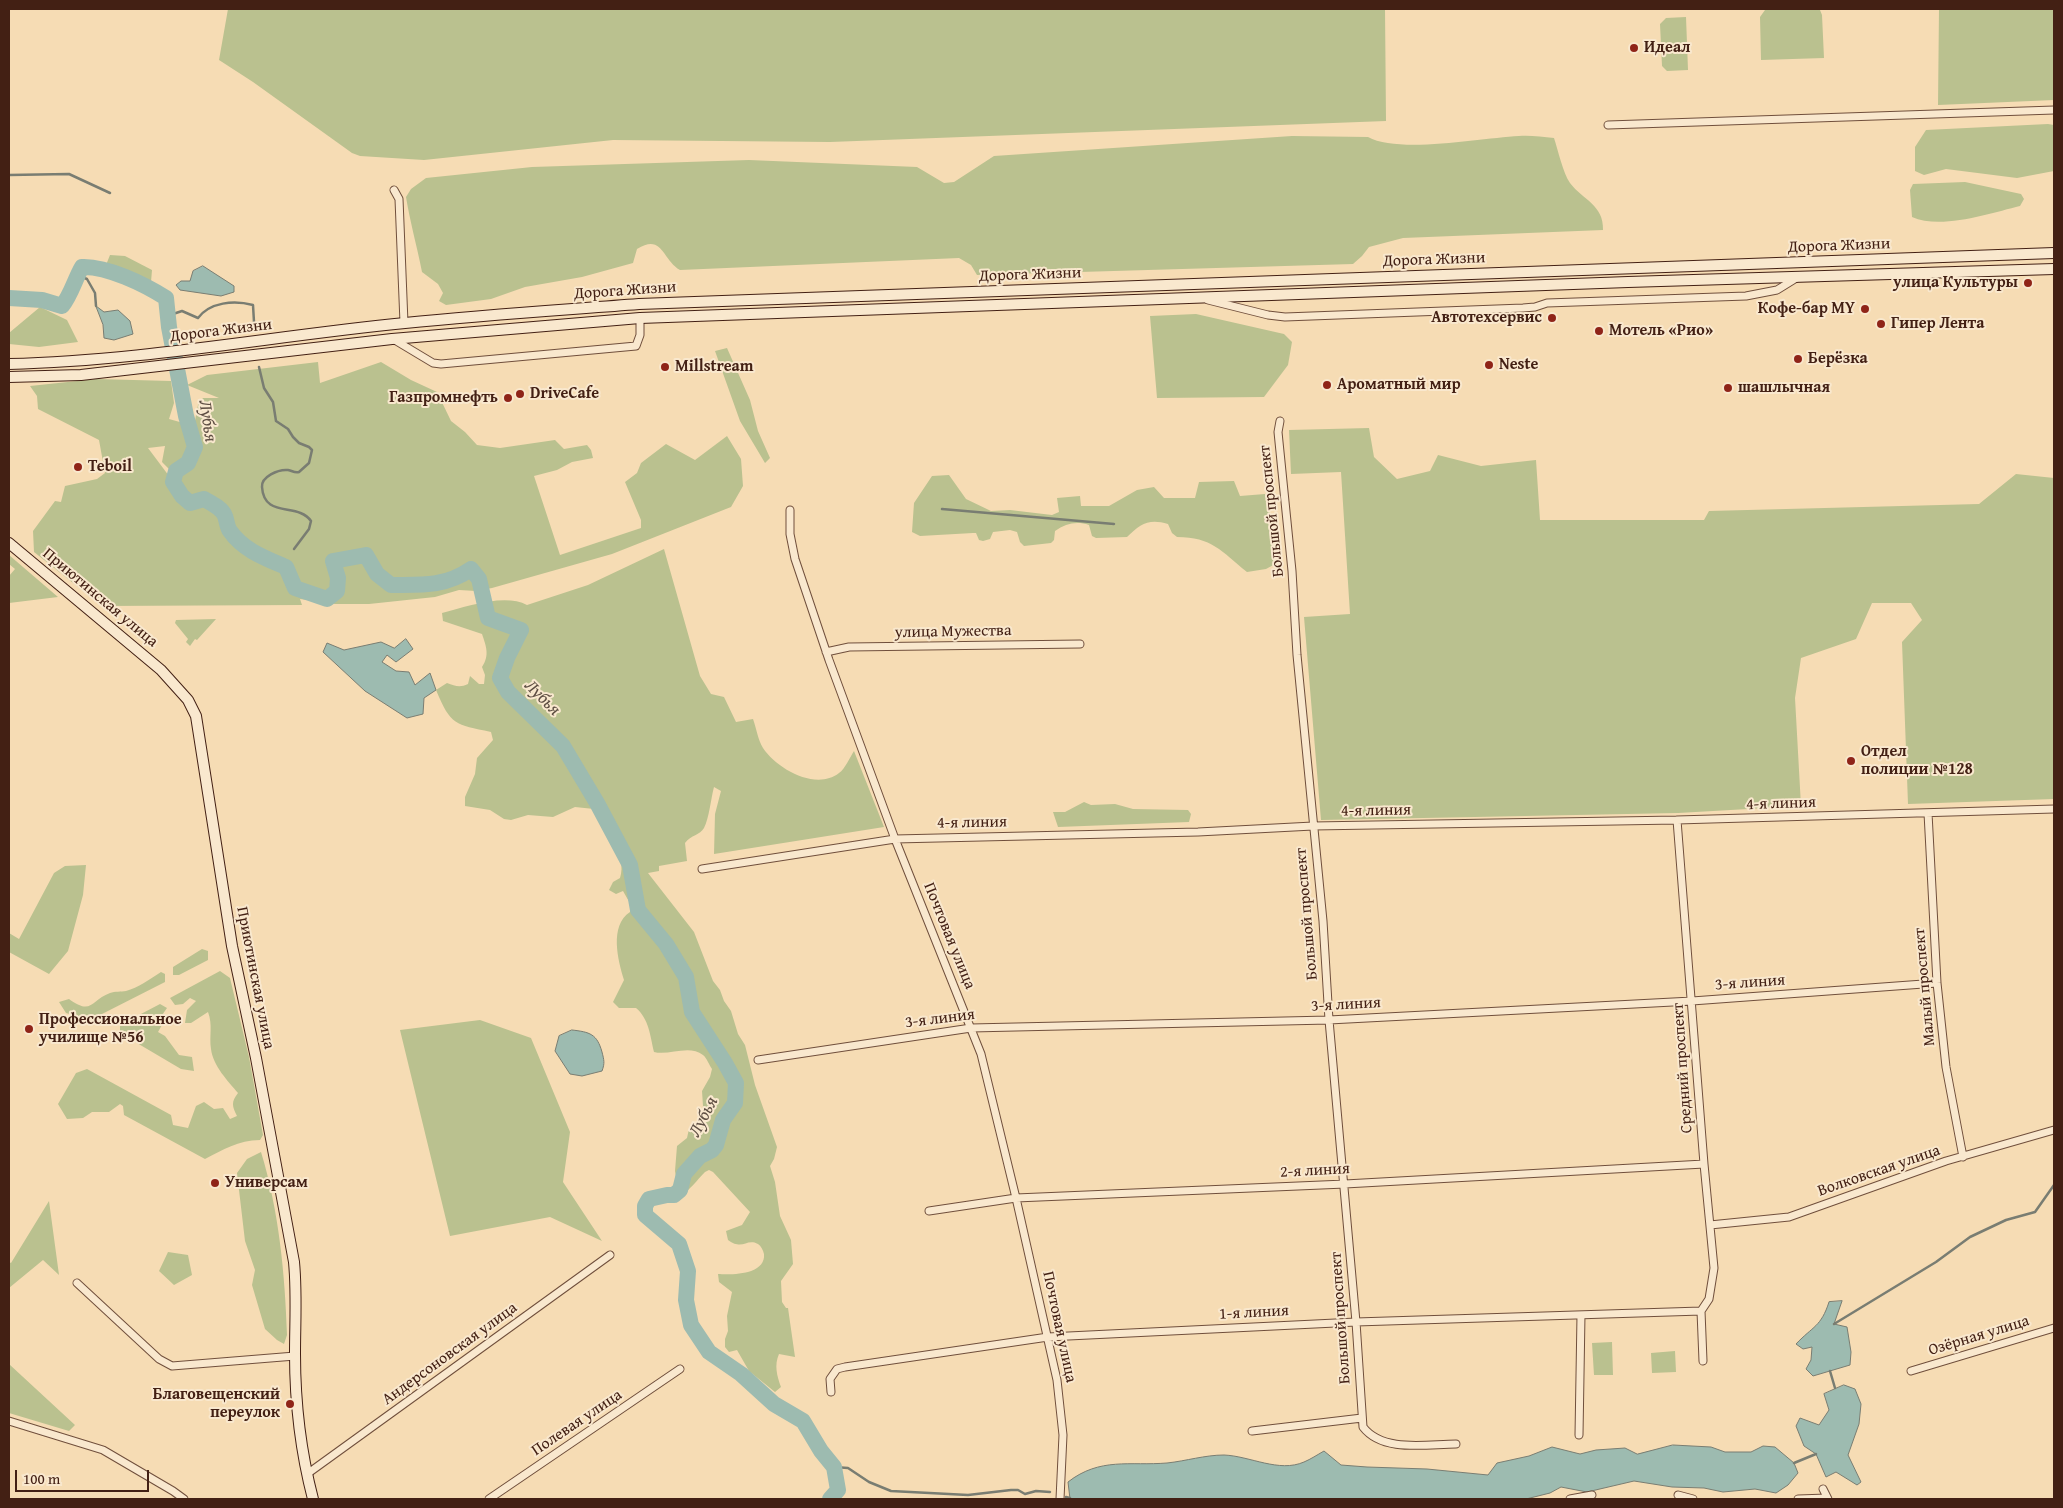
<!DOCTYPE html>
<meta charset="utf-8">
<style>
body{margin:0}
#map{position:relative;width:2063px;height:1508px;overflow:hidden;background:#f6dcb4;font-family:"Gentium Book Plus",serif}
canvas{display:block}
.frame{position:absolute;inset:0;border:10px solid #432014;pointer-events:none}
.scale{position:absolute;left:15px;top:1470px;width:134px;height:22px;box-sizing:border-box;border:2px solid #432014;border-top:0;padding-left:6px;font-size:15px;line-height:18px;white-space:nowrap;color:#432014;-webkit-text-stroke:4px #f9e8ce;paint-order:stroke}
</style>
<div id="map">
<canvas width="2063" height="1508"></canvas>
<div class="frame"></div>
<div class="scale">100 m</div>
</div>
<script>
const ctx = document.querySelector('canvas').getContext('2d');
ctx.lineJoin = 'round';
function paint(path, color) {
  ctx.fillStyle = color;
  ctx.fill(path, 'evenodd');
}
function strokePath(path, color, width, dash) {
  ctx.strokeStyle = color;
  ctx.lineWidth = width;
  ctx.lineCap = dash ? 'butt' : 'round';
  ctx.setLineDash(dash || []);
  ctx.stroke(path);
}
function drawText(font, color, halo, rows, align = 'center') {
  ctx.font = font + ' "Gentium Book Plus",serif';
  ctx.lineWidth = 4;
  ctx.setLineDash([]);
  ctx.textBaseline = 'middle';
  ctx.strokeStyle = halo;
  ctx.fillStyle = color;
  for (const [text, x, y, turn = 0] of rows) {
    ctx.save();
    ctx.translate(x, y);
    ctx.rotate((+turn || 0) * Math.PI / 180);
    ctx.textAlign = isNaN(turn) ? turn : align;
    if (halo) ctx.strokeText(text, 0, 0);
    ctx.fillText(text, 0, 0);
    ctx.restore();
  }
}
const green = new Path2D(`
 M 228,9 L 1385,9 L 1386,121 L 830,142 L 613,140 L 424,160 L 360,156 L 352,153 L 253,82 L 219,60 Z
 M 1815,9 L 1820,10 L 1822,15 L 1824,58 L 1761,60 L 1760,17 L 1765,10 Z
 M 1939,9 L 2054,9 L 2054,100 L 1938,105 Z
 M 1686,17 L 1688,70 L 1667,71 L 1662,66 L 1660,24 L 1666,18 Z
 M 2048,124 L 2054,125 L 2054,171 L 2017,178 L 1946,169 L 1924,175 L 1915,171 L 1915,147 L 1926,130 Z
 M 1292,136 L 1368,137 C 1399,154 1481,138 1519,136 C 1530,135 1542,137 1554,138 C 1558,150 1563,173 1570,183 C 1583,200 1604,205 1603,230 L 1403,238 L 1369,247 L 1362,256 L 1353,264 L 977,275 L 971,265 L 959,258 L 680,270 C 662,260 663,233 637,249 L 633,263 L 582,277 L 525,287 L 491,299 L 446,305 L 439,301 L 443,293 L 438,284 L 422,272 C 417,246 410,222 406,197 L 411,189 L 426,178 L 532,167 L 749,160 L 917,167 L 944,183 L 954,182 L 994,156 Z
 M 1965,182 L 2021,194 L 2024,199 L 2020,206 C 1991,213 1941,230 1912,217 L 1910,190 L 1913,184 Z
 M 110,255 L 125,256 L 152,270 L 151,282 L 106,265 Z
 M 40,307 L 67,320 L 78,342 L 39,347 L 9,344 L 9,333 Z
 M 1196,314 L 1284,334 L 1292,342 L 1288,365 L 1264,397 L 1157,398 L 1150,316 Z
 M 727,348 L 750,400 L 758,431 L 770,458 L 765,463 L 740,421 L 715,351 Z
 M 318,362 L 320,383 L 381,362 L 411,380 L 437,392 L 451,421 L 465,432 L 477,445 L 500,448 L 555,440 L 564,449 L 587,445 L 591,450 L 593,458 L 572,462 L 557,470 L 534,476 L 560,555 L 641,528 L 641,520 L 625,482 L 637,473 L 641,463 L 666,444 L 695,460 L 727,436 L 741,459 L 743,486 L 731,507 L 612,554 L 492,588 L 476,591 L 459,590 L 435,597 L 369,604 L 335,604 L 300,599 L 302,605 L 102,606 L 34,552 L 33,531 L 55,501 L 61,502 L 65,486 L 97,479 L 105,473 L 99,440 L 38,409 L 37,396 L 30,386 L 96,379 L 171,381 L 174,403 L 169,419 L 194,426 L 198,405 L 203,398 L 219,398 L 187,385 L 207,375 ZM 165,446 L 162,462 L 171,471 L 172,480 L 148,448 Z
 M 1369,428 L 1374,457 L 1397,479 L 1430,471 L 1438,455 L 1481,466 L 1536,460 L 1540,520 L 1704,520 L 1709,511 L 1979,504 L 2016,474 L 2054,478 L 2054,799 L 1908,804 L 1902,642 L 1922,620 L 1911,603 L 1872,603 L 1856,639 L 1801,658 L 1795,698 L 1801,806 L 1678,813 L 1321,820 L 1304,617 L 1350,614 L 1341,472 L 1291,474 L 1289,430 Z
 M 949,475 L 966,499 L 991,511 L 1010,510 L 1052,515 L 1059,512 L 1057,498 L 1080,496 L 1081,506 L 1109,506 L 1137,490 L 1154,487 L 1164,498 L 1195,498 L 1199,482 L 1234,481 L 1240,496 L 1265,494 L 1277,542 L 1277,563 L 1266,569 L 1247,572 C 1221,551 1212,537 1177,537 L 1172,533 L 1168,524 C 1149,518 1140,524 1127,537 L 1096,538 L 1092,536 L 1089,525 C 1077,521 1066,523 1055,531 L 1054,540 L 1051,543 L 1024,546 L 1020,542 L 1017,532 L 1010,530 L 993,532 L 990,539 L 983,541 L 979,540 L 976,533 L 973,533 L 920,536 L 912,532 L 914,503 L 932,476 Z
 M 664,549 L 696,662 L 700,676 L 711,694 L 724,697 L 736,722 L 753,719 C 756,727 758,740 763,748 C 777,769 816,791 839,773 C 845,769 850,757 854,751 L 884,827 L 714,854 L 715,814 L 721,791 L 714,787 C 711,798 709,819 704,828 C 700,835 691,835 685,843 L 687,861 L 659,866 L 659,871 L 648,873 L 694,932 L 713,981 L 720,990 L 724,1001 L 731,1011 L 738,1034 L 745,1045 L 755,1085 L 777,1147 L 774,1159 L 770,1166 L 775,1182 L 780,1216 L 791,1240 L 793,1264 L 781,1281 L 782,1302 L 786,1308 L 788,1308 L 795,1357 L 779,1354 C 774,1365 777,1376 781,1387 L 775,1392 L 749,1371 L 737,1350 L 729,1352 L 725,1347 L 725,1339 L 728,1331 L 727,1316 L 732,1292 L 719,1282 L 718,1274 C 731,1275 766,1275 764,1254 C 763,1250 761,1246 758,1244 C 746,1238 743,1251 728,1240 L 726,1231 L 742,1225 L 750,1212 L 713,1172 L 709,1170 L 705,1172 C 693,1184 684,1200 665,1199 L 665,1193 L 674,1190 L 677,1183 L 675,1171 L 677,1146 L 687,1138 L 689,1129 L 700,1123 L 703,1106 L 702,1091 L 710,1077 L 712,1069 C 709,1065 707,1058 703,1055 C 689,1044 669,1056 654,1052 C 650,1035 649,1019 636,1008 L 619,1008 L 613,1002 L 624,980 C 618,960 609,926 630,912 L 631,905 L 623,891 L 616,894 L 609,890 L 613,882 L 620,878 C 628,856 604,828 594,809 L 575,807 L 553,817 L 528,815 L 511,820 L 504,819 L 490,810 L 465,806 L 465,797 L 475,774 L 477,758 L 493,740 L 491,732 C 455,724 451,726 436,690 L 447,683 C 455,686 460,688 468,684 L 470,676 L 479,684 L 484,684 L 485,675 L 482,667 C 490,655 486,646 482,634 L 443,621 L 442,613 C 465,607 505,593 527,605 L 588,585 Z
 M 9,555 L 58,597 L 9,603 L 9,576 L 15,569 L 9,564 Z
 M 216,619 L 197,640 L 195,639 L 190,646 L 186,642 L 188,639 L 175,623 L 176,620 Z
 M 1084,802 L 1091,805 L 1115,804 L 1133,809 L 1188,810 L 1191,814 L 1189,822 L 1058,827 L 1053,812 L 1065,812 Z
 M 86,865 L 83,895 L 68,951 L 49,974 L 9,952 L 9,933 L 19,939 L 54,873 L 65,866 Z
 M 202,949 L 208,951 L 208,960 L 179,975 L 173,975 L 173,967 Z
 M 220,971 L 230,978 L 249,1057 L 263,1135 L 260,1140 C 238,1140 223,1150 205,1159 L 124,1115 L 123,1106 L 120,1104 L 109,1112 L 92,1112 L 83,1118 L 67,1119 L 58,1104 L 76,1073 L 87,1069 L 171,1115 L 173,1125 L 188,1128 L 196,1106 L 204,1102 L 214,1109 L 223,1108 L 230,1119 L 237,1116 C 232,1106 231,1102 238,1093 C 228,1081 213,1066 211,1049 C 209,1036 213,1025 208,1012 L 191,1023 L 185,1023 L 187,1010 L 196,1001 L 190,998 L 183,1004 L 175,1005 L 170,998 Z
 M 161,972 L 165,974 L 165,982 L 102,1014 L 87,1019 L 66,1013 L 59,1002 L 69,999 C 92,1016 91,1000 110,993 C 115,991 121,992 126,991 C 138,988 150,979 161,972 Z
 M 160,1004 L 167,1008 L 160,1018 L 162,1025 L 158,1032 L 165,1036 L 179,1055 L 192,1057 L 194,1071 L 181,1069 L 120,1033 L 120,1025 Z
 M 480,1020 L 531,1038 L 570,1132 L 563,1182 L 602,1241 L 550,1217 L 450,1236 L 400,1030 Z
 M 261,1152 C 279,1211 285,1274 287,1335 L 284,1344 L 277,1340 L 265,1329 L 252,1285 L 255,1270 L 245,1241 L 237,1173 L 247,1159 Z
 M 49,1201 L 59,1275 L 43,1260 L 9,1288 L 9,1262 L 11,1263 Z
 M 168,1252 L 188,1255 L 192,1275 L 174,1285 L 159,1271 Z
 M 1612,1342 L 1613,1375 L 1594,1375 L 1592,1343 Z
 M 1675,1351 L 1676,1372 L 1652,1373 L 1651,1353 Z
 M 9,1364 L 75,1425 L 69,1431 L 9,1413 Z`);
const water = new Path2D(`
 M 203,266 L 234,286 L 234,292 L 221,296 L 180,290 L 176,285 L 181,281 L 190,281 L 193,271 Z
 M 96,306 L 104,312 L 118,310 L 130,321 L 133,334 L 114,340 L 104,338 L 103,325 Z
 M 406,639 L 413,649 L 396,662 L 387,655 L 382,662 L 396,671 L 409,672 L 415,685 L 430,673 L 436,690 L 424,698 L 423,714 L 407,718 L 365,691 L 323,652 L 327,643 L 344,650 L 381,642 L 394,648 Z
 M 572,1030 C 590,1032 597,1034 602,1052 C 604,1060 605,1063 602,1071 L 582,1076 L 570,1074 L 555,1051 L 559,1036 Z
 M 1842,1301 L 1834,1324 L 1847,1327 L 1851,1352 L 1850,1365 L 1813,1376 L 1806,1369 L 1811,1360 L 1812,1347 L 1803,1349 L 1796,1344 C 1813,1326 1821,1327 1829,1302 Z
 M 1844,1385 L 1855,1389 L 1861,1404 L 1859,1424 L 1848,1455 L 1861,1482 L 1857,1485 L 1836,1472 L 1826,1477 L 1816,1454 L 1804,1446 L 1796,1426 L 1800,1418 L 1819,1425 L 1829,1410 L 1824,1394 Z
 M 1673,1445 L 1711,1447 L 1725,1452 L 1751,1452 L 1763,1446 L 1775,1447 L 1794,1463 L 1798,1473 L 1788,1485 L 1776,1493 L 1755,1489 L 1723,1492 L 1704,1488 L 1672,1487 L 1634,1481 L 1587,1492 L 1561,1487 L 1550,1493 L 1526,1499 L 1070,1499 L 1068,1482 C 1100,1457 1130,1466 1167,1463 C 1186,1461 1205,1455 1224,1455 C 1250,1456 1279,1473 1304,1462 C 1311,1459 1317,1455 1324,1451 L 1341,1465 L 1367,1467 L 1427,1469 L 1488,1475 L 1497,1463 L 1529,1456 L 1552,1447 L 1580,1454 L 1596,1450 L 1625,1448 L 1637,1454 Z`);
const stream = new Path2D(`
 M 9,175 L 69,174 L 110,193
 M 82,267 L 82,277 L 87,279 L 95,293 L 96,306
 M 167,312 L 173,314 L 182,311 L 198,318 C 210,302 234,300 253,305 L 254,322
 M 259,367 L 264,388 L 273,402 L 276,421 L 288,429 L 293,437 L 299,443 L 309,447 L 312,450 L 309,463 L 299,472 C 294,473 293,471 288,470 C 278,469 261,477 262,487 C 264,519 298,502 311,521 L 309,529 L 294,549
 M 942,509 L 1114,524
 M 1834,1324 L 1936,1262 L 1970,1237 L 2006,1220 L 2035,1212 L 2054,1185
 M 1830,1371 L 1835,1388
 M 1794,1463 L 1816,1454
 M 834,1467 L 848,1468 L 869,1482 L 891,1491 L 968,1495 L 1011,1490 L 1018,1490 L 1025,1494 L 1036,1491 L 1050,1492
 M 1066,1497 L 1070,1498`);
const river = new Path2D(`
 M 9,298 L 42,300 L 62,306 C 71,295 75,279 82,267 C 107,266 144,284 166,298 L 169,327 L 186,416 L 195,447 L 188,463 L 176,471 L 173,482 L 182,496 L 190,503 L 204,499 C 211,503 222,508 225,516 C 227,521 227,527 230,531 C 243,550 265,558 286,567 L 295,588 L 327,599 L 337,591 L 338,578 L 333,561 L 366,555 L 377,574 L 391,585 C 421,585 445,587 471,569 L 479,579 L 488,618 L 521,630 L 507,658 L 500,678 L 508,692 L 563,746 L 597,803 L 630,865 L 638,910 L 666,944 L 686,977 L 692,1012 L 725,1063 L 736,1083 L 735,1103 L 723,1120 L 716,1145 L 712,1150 L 700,1156 L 684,1174 L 680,1190 L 674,1195 L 667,1195 L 649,1199 L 645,1206 L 645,1215 L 679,1244 L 688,1271 L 686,1300 L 691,1325 L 709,1352 L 741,1374 L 774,1404 L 803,1421 L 821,1451 L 834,1467 L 838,1490 L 830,1499`);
const street = new Path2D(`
 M 1608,125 L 2054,110
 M 394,190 L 399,199 L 404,323
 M 1208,300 L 1268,315 L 1285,317 L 1523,308 L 1535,307 L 1547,303 L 1746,296 L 1777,290 L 1798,277
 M 393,339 L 433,363 L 441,364 L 636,346 L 640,335 L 640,318
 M 1280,421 L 1278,432 L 1292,571 L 1297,655 L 1323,921 L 1329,1020 L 1356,1322 L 1363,1427 C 1383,1453 1427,1444 1456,1444
 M 790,510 L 790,534 L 795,559 L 829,660 L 895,839 L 981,1054 L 1016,1198 L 1057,1380 L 1063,1435 L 1060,1499
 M 826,652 L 849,647 L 1080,644
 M 1928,813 L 1937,983 L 1946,1067 L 1963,1157
 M 1677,820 L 1704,1164 L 1714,1268 L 1709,1299 L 1701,1311
 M 702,869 L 895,839 L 1198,832 L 1313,826 L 1677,820 L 2054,809
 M 758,1060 L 971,1028 L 1329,1020 L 1692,1001 L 1937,983
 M 929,1211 L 1016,1198 L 1345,1184 L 1704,1164
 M 1710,1225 L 1789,1217 L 1946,1161 L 2054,1130
 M 77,1283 L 159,1359 L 172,1366 L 295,1356
 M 1701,1311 L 1703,1361
 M 1911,1371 L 2054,1328
 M 831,1392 L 830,1379 L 837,1369 L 845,1367 L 1048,1337 L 1356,1322 L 1701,1311
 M 9,1421 L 103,1450 L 173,1491 L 184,1499
 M 1252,1431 L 1362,1418
 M 1579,1435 L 1581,1315
 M 307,1474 L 610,1255
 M 1823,1489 L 1828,1499
 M 1678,1495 L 1693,1499
 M 489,1499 L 680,1369
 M 1570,1499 L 1592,1495
 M 1798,1499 L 1827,1498`);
const secondary = new Path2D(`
 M 9,364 C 142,361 272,336 405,323 C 482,315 561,310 639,304 L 2054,253
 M 9,377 L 81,375 L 392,339 L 640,318 L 1628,282 L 2054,269
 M 9,543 L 161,670 L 188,700 L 196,716 L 232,946 L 256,1058 L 294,1262 C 297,1293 295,1323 295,1354 C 295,1402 301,1453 313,1499`);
const markers = [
 [1634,48,5,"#8f2418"],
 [2028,283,5,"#8f2418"],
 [1865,309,5,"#8f2418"],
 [1552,318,5,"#8f2418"],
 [1881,324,5,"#8f2418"],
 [1599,331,5,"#8f2418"],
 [1798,359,5,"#8f2418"],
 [1489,365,5,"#8f2418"],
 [665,367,5,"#8f2418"],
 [1327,385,5,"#8f2418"],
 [1728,388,5,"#8f2418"],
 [520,394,5,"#8f2418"],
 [508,398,5,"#8f2418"],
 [78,467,5,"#8f2418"],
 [1851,761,5,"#8f2418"],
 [29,1029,5,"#8f2418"],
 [215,1183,5,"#8f2418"],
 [290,1404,5,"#8f2418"]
];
const poiNames = [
 ["Идеал",1644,48],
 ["улица Культуры",2018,283,"right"],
 ["Кофе-бар MY",1855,309,"right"],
 ["Автотехсервис",1542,318,"right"],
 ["Гипер Лента",1891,324],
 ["Мотель «Рио»",1609,331],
 ["Берёзка",1808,359],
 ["Neste",1499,365],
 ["Millstream",675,367],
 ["Ароматный мир",1337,385],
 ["шашлычная",1738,388],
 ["DriveCafe",530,394],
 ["Газпромнефть",498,398,"right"],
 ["Teboil",88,467],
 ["Отдел",1861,752],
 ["полиции №128",1861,770],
 ["Профессиональное",39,1020],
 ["училище №56",39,1038],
 ["Универсам",225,1183],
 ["Благовещенский",280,1395,"right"],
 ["переулок",280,1413,"right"]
];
const streetNames = [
 ["Дорога Жизни",1839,246,-2],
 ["Дорога Жизни",1434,260,-2],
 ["Дорога Жизни",1030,275,-2],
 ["Дорога Жизни",625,291,-4],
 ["Дорога Жизни",221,331,-7],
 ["Большой проспект",1272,511,-96],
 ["Приютинская улица",100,598,40],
 ["улица Мужества",953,632,-1],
 ["4-я линия",1781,804,-2],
 ["4-я линия",1376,811,-1],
 ["4-я линия",972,823,-1],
 ["Большой проспект",1307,914,-95],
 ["Почтовая улица",949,936,68],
 ["Приютинская улица",255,978,79],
 ["3-я линия",1750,983,-4],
 ["Малый проспект",1925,987,-95],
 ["3-я линия",1346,1005,-3],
 ["3-я линия",940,1019,-7],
 ["Средний проспект",1683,1068,-94],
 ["2-я линия",1315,1171,-3],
 ["Волковская улица",1879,1171,-19],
 ["1-я линия",1254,1313,-3],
 ["Большой проспект",1341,1318,-94],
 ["Почтовая улица",1059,1327,78],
 ["Озёрная улица",1979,1336,-17],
 ["Андерсоновская улица",450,1354,-36],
 ["Полевая улица",577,1423,-34]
];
const waterNames = [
 ["Лубья",207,421,81],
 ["Лубья",542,698,45],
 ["Лубья",704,1117,-63]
];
paint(green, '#bac18f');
paint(water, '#9dbbb0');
strokePath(water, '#797d72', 1);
strokePath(stream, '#797d72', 2.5);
strokePath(river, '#9dbbb0', 16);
strokePath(street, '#704f3c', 9);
strokePath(secondary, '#432014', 12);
strokePath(street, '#f9e8ce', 7);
strokePath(secondary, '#f9e8ce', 10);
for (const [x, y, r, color] of markers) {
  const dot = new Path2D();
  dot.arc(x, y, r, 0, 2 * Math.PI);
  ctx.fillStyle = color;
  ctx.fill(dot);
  strokePath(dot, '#f9e8ce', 2);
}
drawText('bold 16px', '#432014', '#f9e8ce', poiNames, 'left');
drawText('16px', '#432014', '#f9e8ce', streetNames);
drawText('italic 18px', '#5e4e43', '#f9e8ce', waterNames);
</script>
